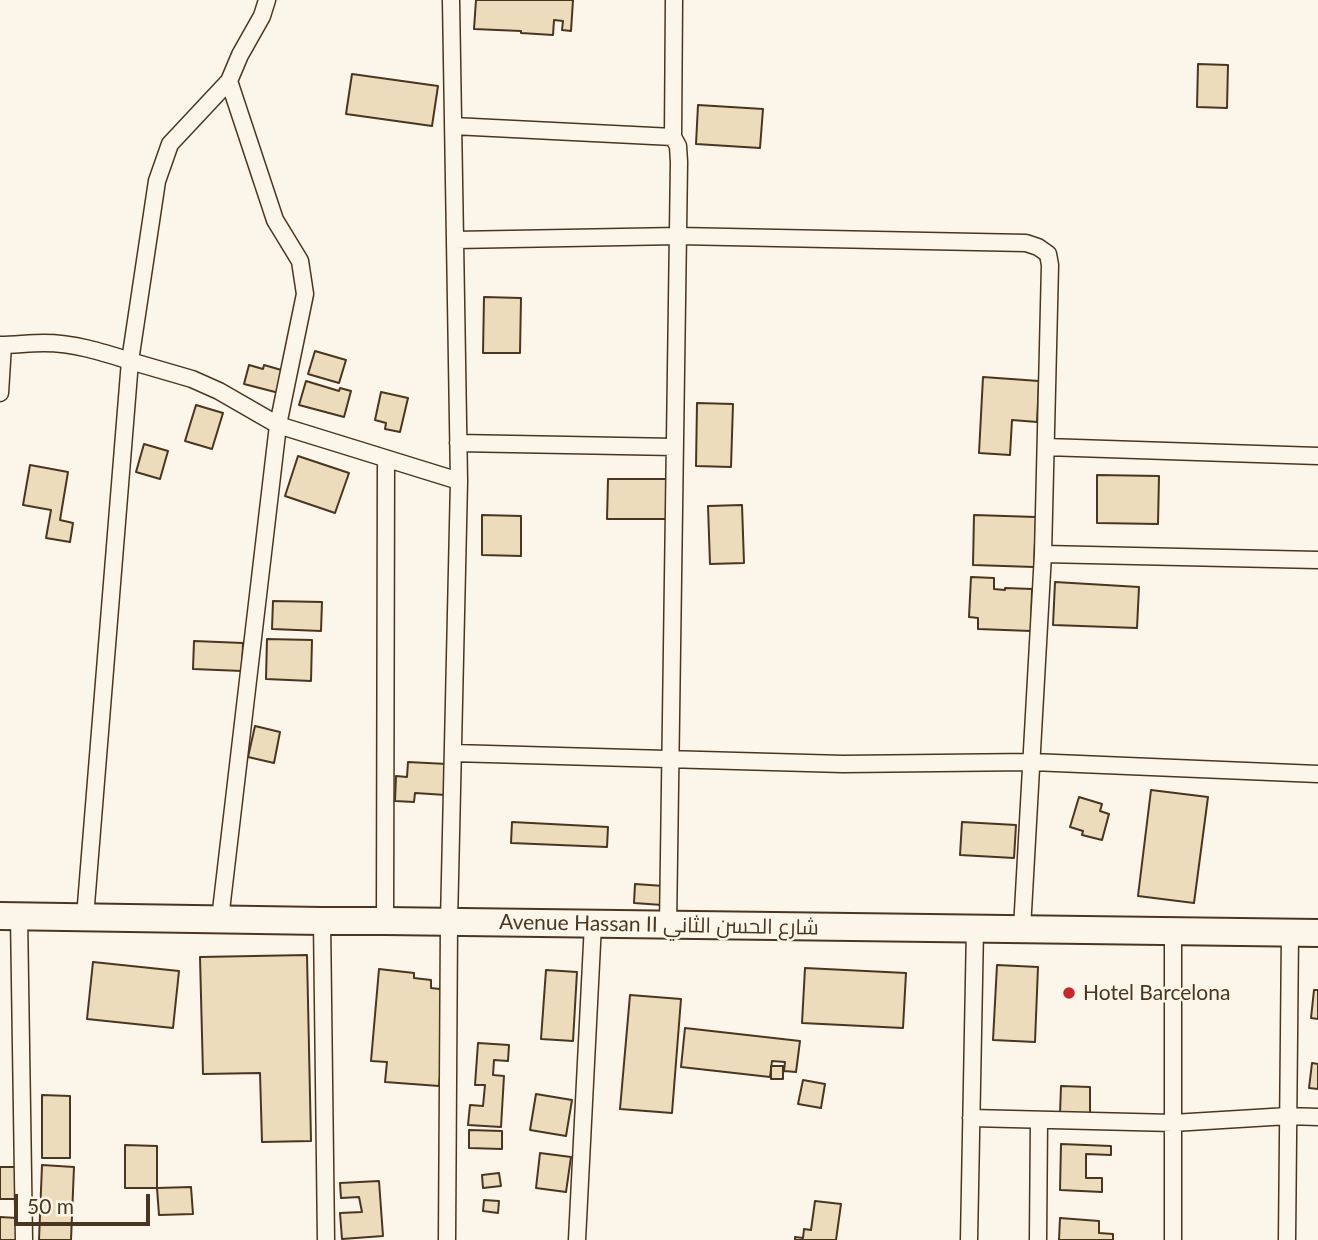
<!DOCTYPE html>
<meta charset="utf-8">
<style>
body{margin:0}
#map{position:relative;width:1318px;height:1240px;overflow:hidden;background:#fbf6e9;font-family:Lato,sans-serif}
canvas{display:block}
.scale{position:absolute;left:14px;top:1194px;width:136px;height:32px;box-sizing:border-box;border:4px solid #4a3520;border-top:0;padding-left:9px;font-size:21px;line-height:24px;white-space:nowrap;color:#4a3520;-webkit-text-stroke:5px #fbf6e9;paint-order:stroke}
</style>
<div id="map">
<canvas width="1318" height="1240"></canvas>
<div class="scale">50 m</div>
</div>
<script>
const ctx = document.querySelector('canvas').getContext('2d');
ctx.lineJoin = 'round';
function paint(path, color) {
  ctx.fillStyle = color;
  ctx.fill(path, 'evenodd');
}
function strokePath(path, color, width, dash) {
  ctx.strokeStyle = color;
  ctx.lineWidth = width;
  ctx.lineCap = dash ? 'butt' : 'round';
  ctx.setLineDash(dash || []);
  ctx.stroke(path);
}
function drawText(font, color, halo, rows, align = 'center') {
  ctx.font = font + ' Lato,Cairo,sans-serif';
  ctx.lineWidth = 5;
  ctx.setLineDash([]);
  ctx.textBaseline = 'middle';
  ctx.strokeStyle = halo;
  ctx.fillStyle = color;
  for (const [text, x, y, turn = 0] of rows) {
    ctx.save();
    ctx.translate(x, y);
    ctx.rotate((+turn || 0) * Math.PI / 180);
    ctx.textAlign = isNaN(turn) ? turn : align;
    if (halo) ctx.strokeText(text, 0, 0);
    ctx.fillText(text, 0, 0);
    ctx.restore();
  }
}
const building = new Path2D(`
 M 476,0 L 573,0 L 571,31 L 562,30 L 563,21 L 554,20 L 553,35 L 521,33 L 521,31 L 474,29 Z
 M 1198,64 L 1228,65 L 1227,108 L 1197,107 Z
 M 352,74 L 438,86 L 432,126 L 346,114 Z
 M 698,105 L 763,109 L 760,148 L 696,144 Z
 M 484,297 L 521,298 L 520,353 L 483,353 Z
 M 315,351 L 346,360 L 339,383 L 308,374 Z
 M 249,365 L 263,369 L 264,365 L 285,371 L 279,393 L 244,384 Z
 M 983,377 L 1039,381 L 1037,422 L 1012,420 L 1010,455 L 979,453 Z
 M 306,381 L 339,391 L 340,388 L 351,391 L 344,417 L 299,405 Z
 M 381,392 L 408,398 L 400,432 L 385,429 L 386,423 L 375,420 Z
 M 697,403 L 733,404 L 731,467 L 696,466 Z
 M 196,405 L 223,413 L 212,449 L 185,441 Z
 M 144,444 L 168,451 L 160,479 L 136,472 Z
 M 298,456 L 349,473 L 335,513 L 285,496 Z
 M 30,465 L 68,472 L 60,520 L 73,523 L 70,542 L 46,538 L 51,510 L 23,505 Z
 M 1097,475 L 1159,476 L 1158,524 L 1097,523 Z
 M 608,479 L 670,479 L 670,519 L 607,519 Z
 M 742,505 L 744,563 L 710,564 L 708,506 Z
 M 482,515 L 521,516 L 521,556 L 482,555 Z
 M 974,515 L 1036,517 L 1034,567 L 973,565 Z
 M 971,577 L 994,578 L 994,589 L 1005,590 L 1005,588 L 1032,589 L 1031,631 L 978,629 L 978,618 L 969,617 Z
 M 1055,582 L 1139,587 L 1137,628 L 1053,625 Z
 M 273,601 L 322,602 L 321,631 L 272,629 Z
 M 267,639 L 312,640 L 311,681 L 266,679 Z
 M 194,641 L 243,643 L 242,671 L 193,669 Z
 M 255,726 L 280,732 L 274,763 L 248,757 Z
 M 408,762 L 447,764 L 446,795 L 415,793 L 414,802 L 395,801 L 396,776 L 407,777 Z
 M 1151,790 L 1208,797 L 1194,903 L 1138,896 Z
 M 1079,797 L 1102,804 L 1100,811 L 1109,814 L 1102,840 L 1082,835 L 1083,831 L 1070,827 Z
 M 512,822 L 608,827 L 607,847 L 511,843 Z
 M 962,822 L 1016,825 L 1014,858 L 960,855 Z
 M 635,884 L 664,886 L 662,905 L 634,903 Z
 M 307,955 L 311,1141 L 262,1142 L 260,1073 L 203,1074 L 200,957 Z
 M 93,962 L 179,971 L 173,1028 L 87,1019 Z
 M 997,965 L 1038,967 L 1035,1042 L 993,1040 Z
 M 805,968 L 906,973 L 903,1028 L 802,1023 Z
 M 379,969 L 414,973 L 414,978 L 431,980 L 431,988 L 448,990 L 439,1086 L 385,1082 L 387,1062 L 371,1061 Z
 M 546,970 L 577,972 L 573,1041 L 541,1039 Z
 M 1314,990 L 1318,990 L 1318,1019 L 1311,1018 Z
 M 630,995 L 681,999 L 672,1113 L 620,1109 Z
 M 685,1028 L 800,1041 L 796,1072 L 784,1071 L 785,1062 L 772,1061 L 770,1077 L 681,1067 Z
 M 478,1043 L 509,1045 L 508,1061 L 494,1060 L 493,1075 L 504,1076 L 501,1127 L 468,1125 L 470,1105 L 483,1106 L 485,1085 L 475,1085 Z
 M 1312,1063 L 1318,1064 L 1318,1089 L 1309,1088 Z
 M 771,1066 L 783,1066 L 783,1079 L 771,1079 Z
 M 803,1080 L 825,1084 L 821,1108 L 798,1104 Z
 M 1061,1086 L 1090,1087 L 1090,1114 L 1060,1114 Z
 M 536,1094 L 572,1100 L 566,1136 L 530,1130 Z
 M 42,1095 L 70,1096 L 70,1158 L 42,1158 Z
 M 469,1130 L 502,1131 L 502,1149 L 469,1148 Z
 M 1061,1144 L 1111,1146 L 1111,1155 L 1086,1154 L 1086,1178 L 1102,1178 L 1102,1192 L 1060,1190 Z
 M 125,1145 L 157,1146 L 157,1188 L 125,1188 Z
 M 540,1153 L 571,1157 L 566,1192 L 536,1188 Z
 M 42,1165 L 74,1167 L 71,1240 L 39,1240 Z
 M 0,1167 L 16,1167 L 16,1199 L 0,1199 Z
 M 499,1173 L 501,1186 L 483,1188 L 482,1175 Z
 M 379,1181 L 383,1236 L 342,1239 L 340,1213 L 362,1212 L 359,1197 L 341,1198 L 340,1183 Z
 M 191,1187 L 193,1214 L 159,1215 L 157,1188 Z
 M 484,1200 L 499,1201 L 498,1213 L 483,1211 Z
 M 815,1201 L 841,1204 L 836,1240 L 795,1240 L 795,1237 L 803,1238 L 804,1229 L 811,1230 Z
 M 0,1217 L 17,1218 L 16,1240 L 0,1240 Z
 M 1060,1218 L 1099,1221 L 1099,1233 L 1113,1234 L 1113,1240 L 1059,1240 Z`);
const street = new Path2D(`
 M 453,126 L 673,137
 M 455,240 L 678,236 L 1026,243 L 1038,247 L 1048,254 L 1050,265 L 1043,554 L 1022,929
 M 0,345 C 15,345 29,343 44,343 C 74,343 102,352 130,361 L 157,181 L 170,144 L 229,81 L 240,55 L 262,16 L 267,0
 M 0,393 L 3,345
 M 458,443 L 675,447
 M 1046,447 L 1318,456
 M 1043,554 L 1318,560
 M 453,753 L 843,764 L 1032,762 L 1318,774
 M 19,916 L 24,1240
 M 85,917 L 130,361 L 192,379 L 219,391 L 278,425 L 459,481
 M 220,919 L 278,425 L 305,294 L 300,261 L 275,220 L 229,81
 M 322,921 L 326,1240
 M 385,921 L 386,459
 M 668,925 L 679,162 L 678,146 L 673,137 L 674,0
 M 1173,931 L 1173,1240
 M 971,1118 L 1173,1123 L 1288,1116 L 1318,1117
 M 447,1240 L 449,922 L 459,481 L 451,0
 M 577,1240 L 593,924
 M 969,1240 L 975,928
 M 1038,1240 L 1039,1120
 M 1287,1240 L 1290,933`);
const primary = new Path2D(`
 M 0,916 L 322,921 L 385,921 L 1318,933`);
const markers = [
 [1069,993,7,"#c62828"]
];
const streetNames = [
 ["Avenue Hassan II شارع الحسن الثاني",659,925,1]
];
const poiNames = [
 ["Hotel Barcelona",1083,993]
];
paint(building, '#ecdcbc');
strokePath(building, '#4a3520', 2);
strokePath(street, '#4a3520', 19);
strokePath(primary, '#4a3520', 30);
strokePath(street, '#fbf6e9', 16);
strokePath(primary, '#fbf6e9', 26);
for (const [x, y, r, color] of markers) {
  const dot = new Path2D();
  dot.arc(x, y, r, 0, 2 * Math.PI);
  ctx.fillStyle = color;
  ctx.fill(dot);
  strokePath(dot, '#fbf6e9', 2.5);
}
drawText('21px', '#4a3520', '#fbf6e9', streetNames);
drawText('21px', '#4a3520', '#fbf6e9', poiNames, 'left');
</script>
